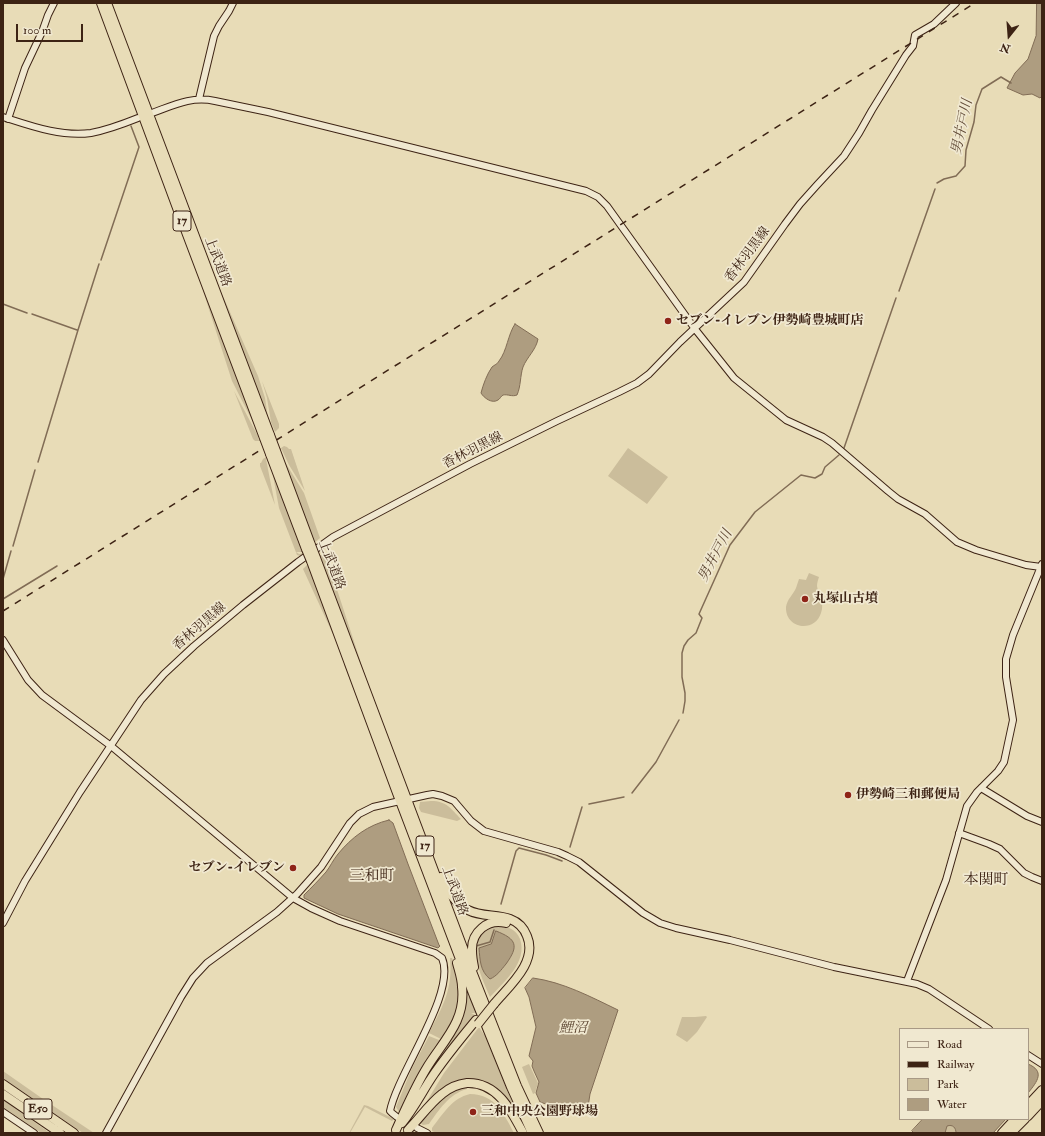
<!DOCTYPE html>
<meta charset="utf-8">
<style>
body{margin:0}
#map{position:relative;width:1045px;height:1136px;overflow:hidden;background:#e8dcb7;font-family:"IM FELL Double Pica",serif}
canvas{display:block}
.frame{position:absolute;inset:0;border:4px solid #3d2314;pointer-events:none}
.legend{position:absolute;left:899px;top:1028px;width:130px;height:92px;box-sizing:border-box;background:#f0e8d0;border:1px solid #a89985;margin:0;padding:5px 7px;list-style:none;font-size:12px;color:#3d2314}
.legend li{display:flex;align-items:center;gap:8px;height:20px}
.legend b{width:20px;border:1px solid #a89985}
.north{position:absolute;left:989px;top:16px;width:40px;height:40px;-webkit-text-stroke:3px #f0e8d0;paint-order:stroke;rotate:197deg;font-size:11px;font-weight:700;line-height:16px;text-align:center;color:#3d2314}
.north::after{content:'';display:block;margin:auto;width:14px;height:18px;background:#3d2314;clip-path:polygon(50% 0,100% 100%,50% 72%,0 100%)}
.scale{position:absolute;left:16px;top:24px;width:67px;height:18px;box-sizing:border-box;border:2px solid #3d2314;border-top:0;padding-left:5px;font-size:12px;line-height:14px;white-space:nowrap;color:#3d2314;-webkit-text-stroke:3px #f0e8d0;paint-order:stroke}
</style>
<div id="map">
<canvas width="1045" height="1136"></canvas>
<div class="frame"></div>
<ul class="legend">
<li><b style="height:5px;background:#f0e8d0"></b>Road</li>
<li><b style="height:5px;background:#3d2314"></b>Railway</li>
<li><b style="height:11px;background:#cbbd9b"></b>Park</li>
<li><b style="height:11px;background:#ae9d80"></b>Water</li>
</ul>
<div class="north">N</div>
<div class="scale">100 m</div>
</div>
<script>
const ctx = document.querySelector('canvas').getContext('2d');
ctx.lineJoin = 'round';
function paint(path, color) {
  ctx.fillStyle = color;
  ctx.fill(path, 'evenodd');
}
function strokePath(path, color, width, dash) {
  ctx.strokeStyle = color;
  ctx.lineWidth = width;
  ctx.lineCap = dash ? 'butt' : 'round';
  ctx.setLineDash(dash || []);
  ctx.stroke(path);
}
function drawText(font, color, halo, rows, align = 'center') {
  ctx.font = font + ' "IM FELL Double Pica","Noto Serif JP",serif';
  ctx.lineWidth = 3.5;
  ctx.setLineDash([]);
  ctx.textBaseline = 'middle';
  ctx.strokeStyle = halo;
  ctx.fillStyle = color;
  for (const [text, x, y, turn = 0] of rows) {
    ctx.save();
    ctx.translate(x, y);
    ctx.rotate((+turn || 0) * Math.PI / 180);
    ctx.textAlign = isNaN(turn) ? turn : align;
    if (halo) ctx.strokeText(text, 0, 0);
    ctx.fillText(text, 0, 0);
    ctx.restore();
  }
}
const green = new Path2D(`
 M 188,244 L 258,432 L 232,381 Z
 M 202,245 L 203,245 L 219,287 L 258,376 L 265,398 L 269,424 Z
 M 262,381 L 279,424 L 279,428 L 275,432 L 271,422 L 267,398 Z
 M 234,391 L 258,436 L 259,441 L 255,441 L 253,439 Z
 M 284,446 L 287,447 L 289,449 L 291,449 L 305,491 L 289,465 L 281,448 Z
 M 628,448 L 668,477 L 647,504 L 608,476 Z
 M 266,457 L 266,459 L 275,505 L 260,466 L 260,463 L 261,463 L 263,459 Z
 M 282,457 L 304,493 L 320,538 L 314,543 Z
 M 271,465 L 303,552 L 296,552 L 299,554 L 304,553 L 300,556 L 297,555 L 279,508 Z
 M 318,555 L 321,555 L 326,556 L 366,678 L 365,679 Z
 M 308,564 L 342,654 L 303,569 Z
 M 809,573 L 819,577 C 818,580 817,583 817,586 C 818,595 825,603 821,613 C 815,633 785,629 786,607 C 787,599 793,595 796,588 C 797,585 798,582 799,579 L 806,580 Z
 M 345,662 L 392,789 L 344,665 Z
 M 431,801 C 447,801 451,809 461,819 L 457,821 L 421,812 L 419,808 L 420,802 Z
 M 498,925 C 507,926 516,929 520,939 C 528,962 504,982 490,997 C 482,978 465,945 486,930 C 489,927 494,926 498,925 Z
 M 450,958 L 452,958 L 458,976 L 460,992 L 455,1018 L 401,1112 L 399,1112 L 396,1107 L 412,1068 L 429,1036 L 439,1040 L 441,1039 L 429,1033 C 443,1006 453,989 450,958 Z
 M 464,980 L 477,1012 L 476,1013 L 471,1013 L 475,1015 L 475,1016 L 418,1094 L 412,1098 L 418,1086 L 457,1028 Z
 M 706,1016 L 707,1017 L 697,1032 L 687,1042 L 676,1035 L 682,1017 L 695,1017 Z
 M 479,1027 L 485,1036 L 507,1090 L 526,1132 L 508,1102 L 466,1080 L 419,1114 L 444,1073 Z
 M 529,1064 L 538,1083 L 535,1093 L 533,1094 L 522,1067 Z
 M 3,1071 L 43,1099 L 94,1133 L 83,1133 L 3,1078 Z
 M 468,1086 L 467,1089 C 449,1094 439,1110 429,1124 L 423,1125 L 420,1123 L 432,1106 L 454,1089 Z
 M 470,1094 C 495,1094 504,1114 514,1133 L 436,1133 L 432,1131 L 432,1128 C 443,1114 452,1098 470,1094 Z
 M 3,1100 L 50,1133 L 41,1133 L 3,1107 Z
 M 364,1105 L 368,1106 L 394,1119 L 392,1121 L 365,1107 L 350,1133 L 349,1133 Z
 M 950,1125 C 954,1125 955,1129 957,1132 L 956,1133 L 945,1133 L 947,1126 Z`);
const water = new Path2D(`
 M 1037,3 L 1042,3 L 1042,96 L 1040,98 L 1032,94 L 1023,95 L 1007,88 L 1015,73 L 1028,59 L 1036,36 Z
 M 515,324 L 538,339 C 536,350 527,357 523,367 C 520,376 521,386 517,395 C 512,397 508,394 503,395 C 501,396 500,399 498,400 C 492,404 484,398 481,393 C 483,385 487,374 492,367 C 494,365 498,364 499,361 C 507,351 508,334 515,324 Z
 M 389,820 L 393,823 L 408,864 L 439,945 L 440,946 L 438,948 L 338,914 L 304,898 L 304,895 C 311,888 319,880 326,872 C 330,867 333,860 338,854 C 352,837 368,825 389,820 Z
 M 496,931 C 517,939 519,946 506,964 C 501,970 497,976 490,979 C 480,971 480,960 479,948 L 491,944 Z
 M 533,978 C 563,982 591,997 618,1010 L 590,1094 L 588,1107 L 585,1114 L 580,1116 L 540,1102 L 536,1093 L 539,1082 L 534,1071 L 532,1066 L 533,1061 L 529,1056 L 536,1027 L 529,997 L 525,988 Z
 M 1028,1064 C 1045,1071 1038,1081 1028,1093 Z
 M 923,1119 L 1006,1119 L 993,1133 L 956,1133 C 956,1128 953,1124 947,1126 L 945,1133 L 914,1133 L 912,1131 Z`);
const stream = new Path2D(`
 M 937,183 L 944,179 L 956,176 L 965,166 L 966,150 L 974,122 L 976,105 L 982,89 L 1001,77 L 1011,83
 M 101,260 L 139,147 L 131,126
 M 899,291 L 935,189
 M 3,304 L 27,313
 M 32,314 L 77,330
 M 844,448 L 896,298
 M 38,462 L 78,330 L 99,264
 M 13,546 L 35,470
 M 3,579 L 11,551
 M 3,599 L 57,566
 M 683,713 L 685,701 L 685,693 L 682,677 L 682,653 L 684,646 L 688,640 L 696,633 L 702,618 L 699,614 L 730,545 L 755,512 L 801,475 L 815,478 L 822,474 L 825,467 L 839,455
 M 632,793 L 656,762 L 679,720
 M 589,804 L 624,797
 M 570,847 L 582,807
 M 501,904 L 516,851 L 519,848 L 546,855 L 562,861
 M 476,946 L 490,942 L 494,930`);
const secondary = new Path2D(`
 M 199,99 L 214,36 L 219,26 L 229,11 L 233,3
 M 152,113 C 174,105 191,96 215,101 L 268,112 L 586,191 L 598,197 L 607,206 L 695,329 L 734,378 L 786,420 L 823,437 L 832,443 L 888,491 L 898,499 L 925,514 L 957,542 L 976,550 L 1026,565 L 1041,567
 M 3,117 C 31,126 61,137 91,133 C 107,130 123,124 138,118
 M 8,119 L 25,68 L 42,32 L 48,15 L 54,3
 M 3,640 L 28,680 L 42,695 L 111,746 L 293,898 L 311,908 L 340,921 L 435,953 L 442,958 C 457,993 398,1072 390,1111 L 392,1113 L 397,1117
 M 981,788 L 1027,816 L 1042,822
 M 959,833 L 989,844 L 1000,849 L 1024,873 L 1032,877 L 1042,881
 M 3,923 L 25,881 L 80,792 L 141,700 L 164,674 L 194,646 L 243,605 L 298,562 L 333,537 L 470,464 L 557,421 L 619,392 L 637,383 L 649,374 L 680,342 L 744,282 L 785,224 L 800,204 L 817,185 L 844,156 L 859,133 L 872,110 L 906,55 L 913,46 L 915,35 L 934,24 L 956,3
 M 907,981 L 946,880 L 967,806 L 977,792 L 998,771 L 1004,762 L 1013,720 L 1006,677 L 1006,659 L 1013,635 L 1042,564
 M 1028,1055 L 1042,1064
 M 3,1112 L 34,1133
 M 417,1128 L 427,1133
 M 106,1133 L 181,997 L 193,978 L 207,963 L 277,912 L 297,894 L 321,867 L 350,823 L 359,814 L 373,807 L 427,795 L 433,794 L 442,796 L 454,801 L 471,821 L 484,831 L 558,852 L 567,856 L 579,862 L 643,913 L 660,923 L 676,928 L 730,940 L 834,967 L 917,984 L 929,989 L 989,1029`);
const highway = new Path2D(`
 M 101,3 L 180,216 L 264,438
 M 107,3 L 270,435
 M 276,451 L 311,545
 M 270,454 L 306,549
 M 316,558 L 471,969 L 517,1086 L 539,1133
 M 311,561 L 397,793 L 474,996 L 511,1087 L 532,1133
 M 441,877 C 447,890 455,904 468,910 C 481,917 497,914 510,919 C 518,922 524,928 527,936 C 538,962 509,986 494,1004
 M 474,967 C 473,962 472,956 472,951 C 471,932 488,918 506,923
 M 3,1084 L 74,1133
 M 3,1094 L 60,1133
 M 1028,1105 L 1042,1090
 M 1028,1116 L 1042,1101
 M 402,1123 C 415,1107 423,1090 434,1074 C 447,1055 462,1037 476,1020
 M 396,1130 C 405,1110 414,1089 426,1069 C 442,1042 466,1022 462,987 C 462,979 459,971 457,963
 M 408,1130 C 420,1118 429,1104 442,1094 C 449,1088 458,1084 467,1083 C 497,1082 511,1110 523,1133
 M 1002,1133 L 1015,1119
 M 1011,1133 L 1025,1119`);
const rail = new Path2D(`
 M 3,611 L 975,3`);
const highwayBridge = new Path2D(`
 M 270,435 L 276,451
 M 264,438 L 270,454
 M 311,545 L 316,558
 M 306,549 L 311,561
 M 478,1024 L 494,1004`);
const markers = [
 [668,321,4,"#8f2418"],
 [805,599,4,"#8f2418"],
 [848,795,4,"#8f2418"],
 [293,868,4,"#8f2418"],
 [473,1112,4,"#8f2418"]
];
const shields = [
 [182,221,18],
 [425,846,18],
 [38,1109,28]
];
const shieldNames = [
 ["17",182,221],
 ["17",425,846],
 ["E50",38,1109]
];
const streetNames = [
 ["香林羽黒線",748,255,-53],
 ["上武道路",217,262,69],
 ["香林羽黒線",473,451,-27],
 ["上武道路",331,565,69],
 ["香林羽黒線",200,627,-41],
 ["上武道路",454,891,70]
];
const poiNames = [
 ["セブン-イレブン伊勢崎豊城町店",676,321],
 ["丸塚山古墳",813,599],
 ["伊勢崎三和郵便局",856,795],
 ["セブン-イレブン",285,868,"right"],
 ["三和中央公園野球場",481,1112]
];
const waterNames = [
 ["男井戸川",963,127,-78],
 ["男井戸川",716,556,-62],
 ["鯉沼",573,1029]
];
const quarterNames = [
 ["三和町",372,877],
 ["本関町",986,881]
];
paint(green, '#cbbd9b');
paint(water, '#ae9d80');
strokePath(water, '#816c55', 1);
strokePath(stream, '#816c55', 1.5);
strokePath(secondary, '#3d2314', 8);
strokePath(highway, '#3d2314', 10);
strokePath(secondary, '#f0e8d0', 6);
strokePath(highway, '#e8dcb7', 8);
strokePath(rail, '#3d2314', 1.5, [7, 7]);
strokePath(highwayBridge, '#3d2314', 10, []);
strokePath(highwayBridge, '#e8dcb7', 8);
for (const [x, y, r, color] of markers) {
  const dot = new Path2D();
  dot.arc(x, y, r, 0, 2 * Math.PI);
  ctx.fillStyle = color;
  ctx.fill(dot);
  strokePath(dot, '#f0e8d0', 1.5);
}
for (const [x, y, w] of shields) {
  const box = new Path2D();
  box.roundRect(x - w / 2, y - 10, w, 20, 3);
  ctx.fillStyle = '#f0e8d0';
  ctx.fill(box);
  strokePath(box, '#3d2314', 1);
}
drawText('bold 12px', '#3d2314', null, shieldNames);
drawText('13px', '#3d2314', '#f0e8d0', streetNames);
drawText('bold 13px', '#3d2314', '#f0e8d0', poiNames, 'left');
drawText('italic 14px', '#5f4834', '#f0e8d0', waterNames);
drawText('15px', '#3d2314', '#f0e8d0', quarterNames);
</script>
